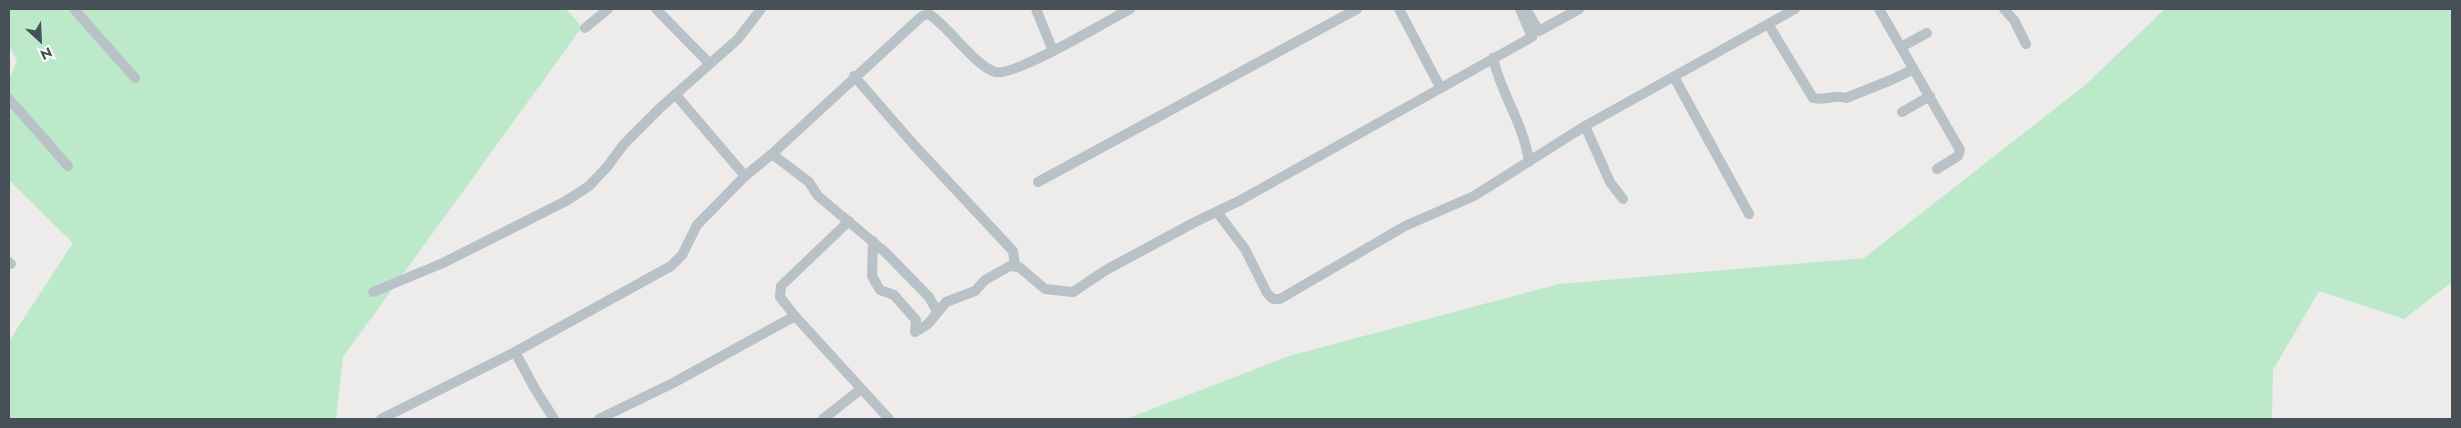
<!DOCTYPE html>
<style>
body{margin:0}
#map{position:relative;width:2461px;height:428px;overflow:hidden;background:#eeebeb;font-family:Jost,sans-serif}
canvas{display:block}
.frame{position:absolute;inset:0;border:10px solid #465056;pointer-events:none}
.north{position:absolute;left:15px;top:15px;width:50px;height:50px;-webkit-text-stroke:4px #fff;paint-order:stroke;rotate:155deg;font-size:14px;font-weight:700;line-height:20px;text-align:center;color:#465056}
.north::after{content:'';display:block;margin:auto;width:18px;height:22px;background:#465056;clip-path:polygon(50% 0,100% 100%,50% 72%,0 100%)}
</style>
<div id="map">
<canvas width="2461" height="428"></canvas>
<div class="frame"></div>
<div class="north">N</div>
</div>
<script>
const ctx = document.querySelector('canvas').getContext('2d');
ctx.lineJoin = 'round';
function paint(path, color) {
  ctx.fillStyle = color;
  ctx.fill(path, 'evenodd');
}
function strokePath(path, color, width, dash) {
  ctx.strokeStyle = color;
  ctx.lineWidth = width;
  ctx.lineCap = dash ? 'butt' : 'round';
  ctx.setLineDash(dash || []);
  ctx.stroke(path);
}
const green = new Path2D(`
 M 9,9 L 566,9 L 582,27 L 343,357 L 336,419 L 9,419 L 9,341 L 73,243 L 9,180 L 9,79 L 17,61 L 9,45 Z
 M 2165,9 L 2452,9 L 2452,282 L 2404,319 L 2319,291 L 2273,370 L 2272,419 L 1126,419 L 1289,356 L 1559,284 L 1864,258 L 2084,86 Z`);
const minor = new Path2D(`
 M 74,9 L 135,78
 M 656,9 L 709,63
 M 1036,9 L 1053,51
 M 1399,9 L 1440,87
 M 1526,9 L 1539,31 L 1579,9
 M 1879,9 L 1960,150 L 1958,156 L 1937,169
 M 2004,9 L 2014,20 L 2026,44
 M 1768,24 L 1813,98 C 1824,101 1835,94 1846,98 L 1891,80 L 1914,69
 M 585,28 L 608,9
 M 1901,47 L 1927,33
 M 1493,58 C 1501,94 1524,124 1529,162
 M 854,76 L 914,145 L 1013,251 L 1015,265
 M 1674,77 L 1749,214
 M 9,99 L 68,166
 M 1902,112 L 1930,96
 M 1585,126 L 1610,182 L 1623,199
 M 772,154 L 922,16 L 929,14 C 951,29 973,64 995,72 C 1013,78 1109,20 1130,9
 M 745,176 L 772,154 L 809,182 L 818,196 L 885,252 L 929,297 L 937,311
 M 1038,182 L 1357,9
 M 1217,212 L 1245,249 L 1267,293 L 1273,299 L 1280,299 L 1405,226 L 1474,196 L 1585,126 L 1795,9
 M 873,241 L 872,276 L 880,290 L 894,295 L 916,320 L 915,332 L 928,324 L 946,302 L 975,291 L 985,280 L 1010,266 L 1019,267 L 1045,289 L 1073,292 L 1106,270 L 1197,221 L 1239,201 L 1532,37 L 1520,9
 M 9,262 L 11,264
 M 373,292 L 443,263 L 566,201 L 589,186 L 607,167 L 624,144 L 660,108 L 738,39 L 761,9
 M 795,316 L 889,419
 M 515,352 L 535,389 L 554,419
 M 381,419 L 515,352 L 671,266 L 682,255 L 697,225 L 745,176 L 675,94
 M 599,419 L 673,383 L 795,316 L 780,297 L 781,286 L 849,221
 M 823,419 L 861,389`);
paint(green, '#bce9c9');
strokePath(minor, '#b8c1c6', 10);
</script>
